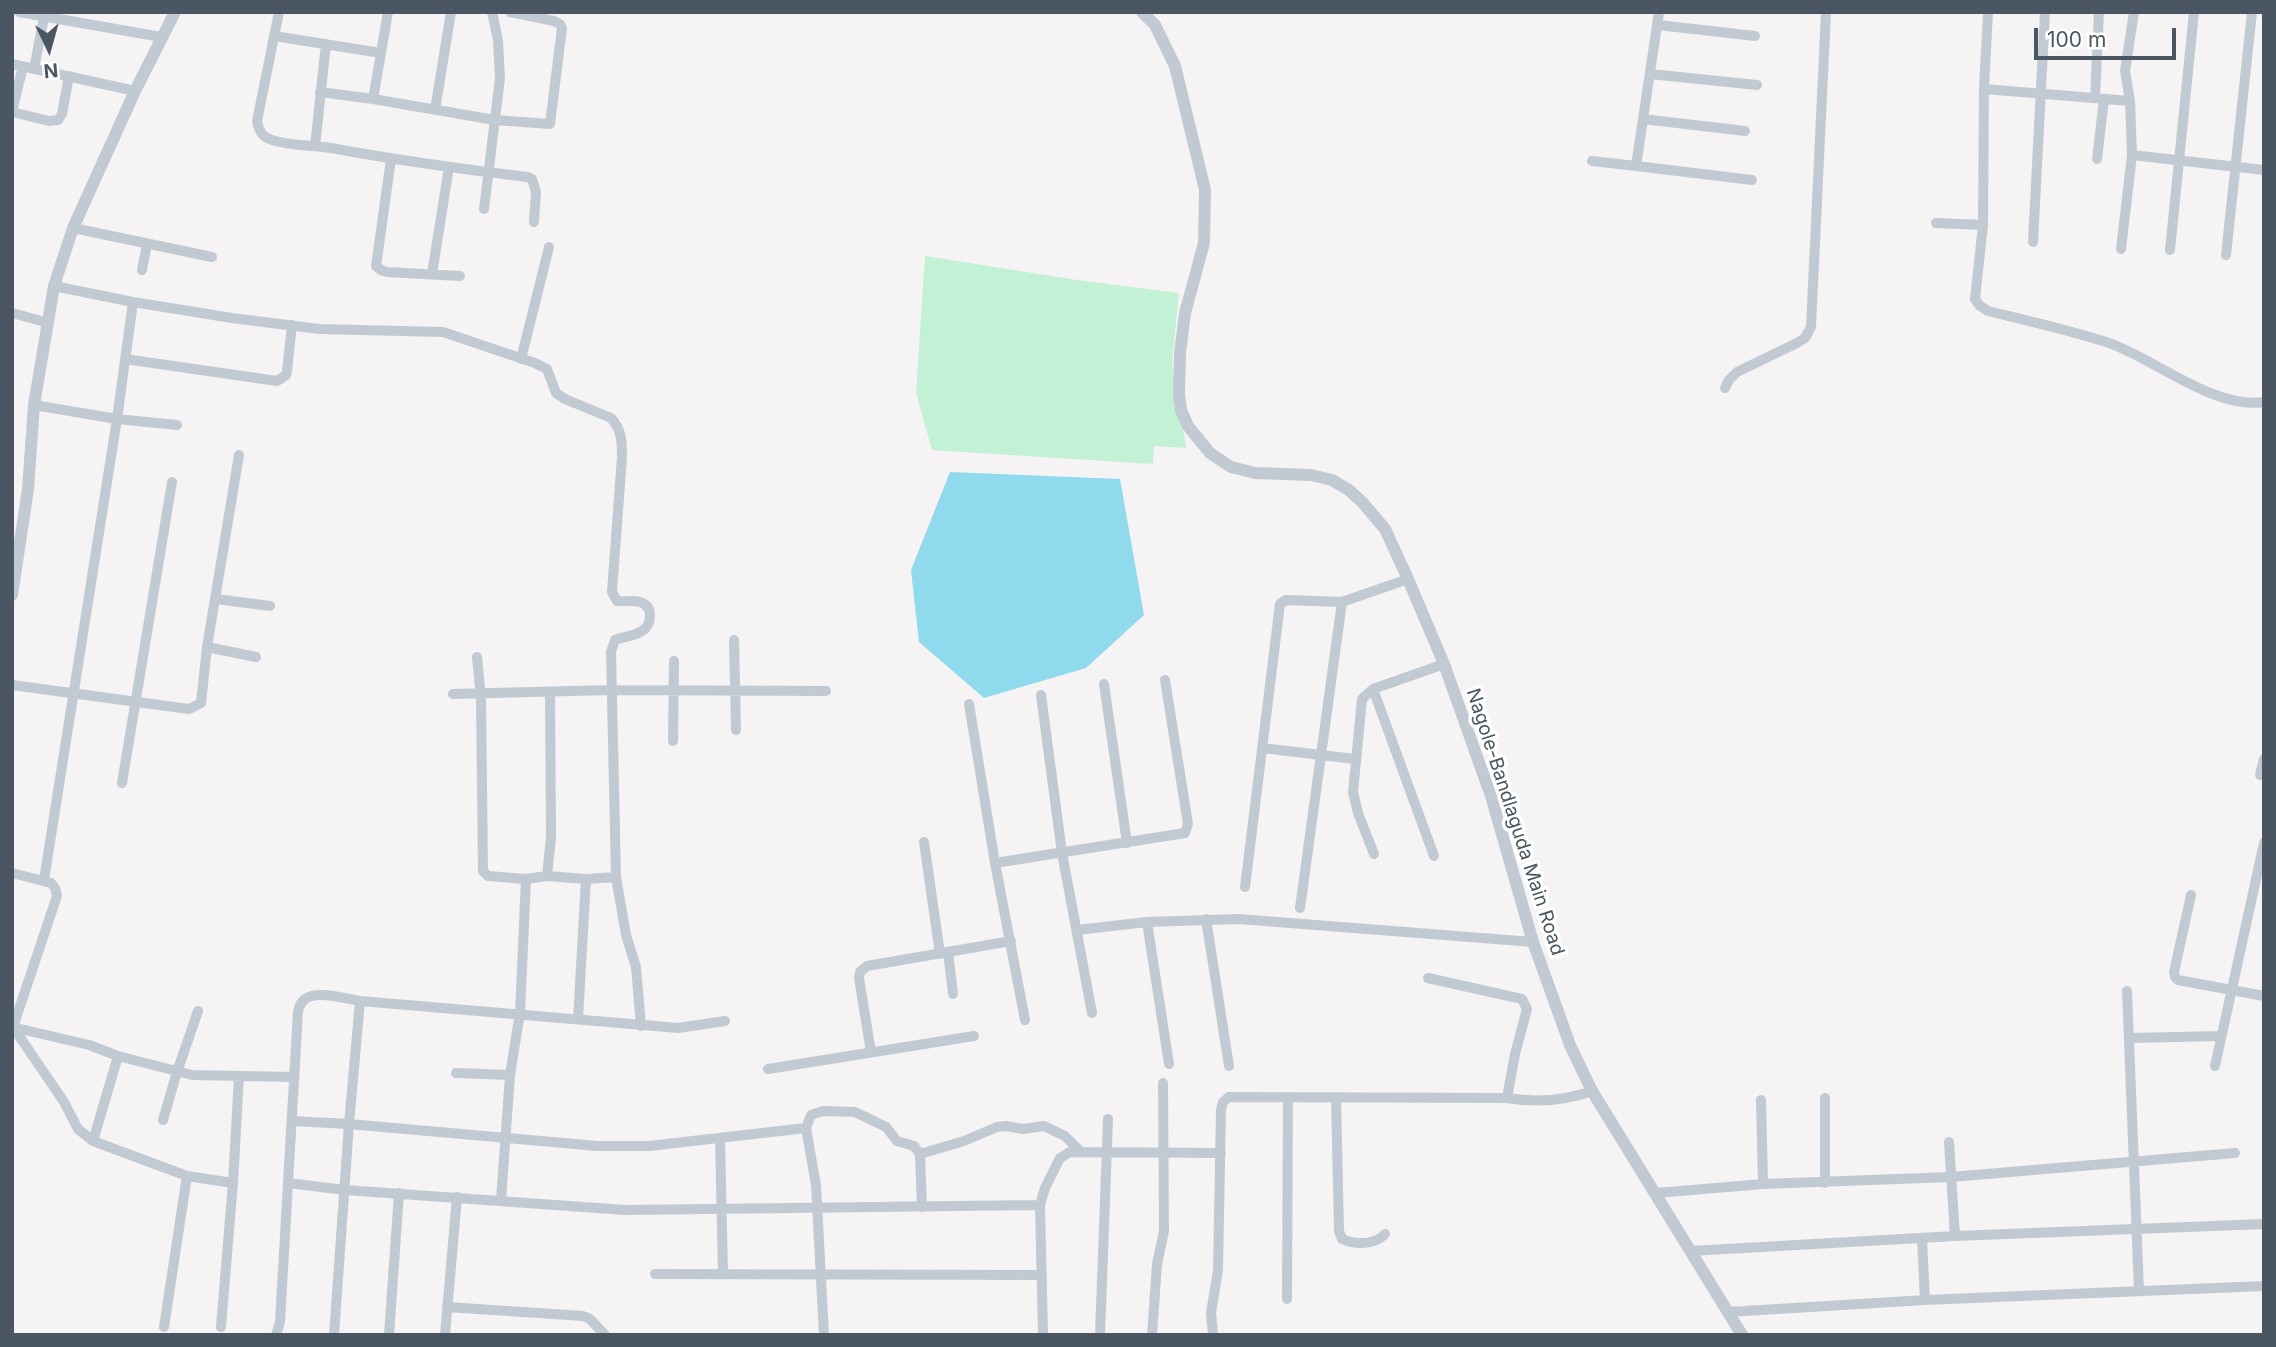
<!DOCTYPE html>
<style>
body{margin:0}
#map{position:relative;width:2276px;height:1347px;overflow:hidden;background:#f5f3f3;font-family:Inter,sans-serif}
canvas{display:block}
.frame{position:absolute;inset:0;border:14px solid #4a5661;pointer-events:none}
.north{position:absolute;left:14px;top:14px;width:70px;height:70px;-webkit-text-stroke:5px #fff;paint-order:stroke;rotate:175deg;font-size:19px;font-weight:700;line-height:28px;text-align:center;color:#4a5661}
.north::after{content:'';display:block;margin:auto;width:24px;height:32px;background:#4a5661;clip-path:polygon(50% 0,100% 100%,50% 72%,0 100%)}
.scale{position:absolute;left:2034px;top:28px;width:142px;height:32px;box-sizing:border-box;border:4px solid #4a5661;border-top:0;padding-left:9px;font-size:21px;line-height:24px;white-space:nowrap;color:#4a5661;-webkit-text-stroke:5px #fff;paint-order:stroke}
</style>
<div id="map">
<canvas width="2276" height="1347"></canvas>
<div class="frame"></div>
<div class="north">N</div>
<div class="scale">100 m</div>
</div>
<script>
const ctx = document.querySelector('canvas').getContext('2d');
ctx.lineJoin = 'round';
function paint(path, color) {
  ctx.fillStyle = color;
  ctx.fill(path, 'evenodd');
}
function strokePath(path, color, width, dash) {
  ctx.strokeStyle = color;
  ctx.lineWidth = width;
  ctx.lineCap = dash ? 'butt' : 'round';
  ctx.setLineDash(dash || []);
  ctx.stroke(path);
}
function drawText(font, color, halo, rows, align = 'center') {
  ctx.font = font + ' Inter,sans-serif';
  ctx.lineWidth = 7;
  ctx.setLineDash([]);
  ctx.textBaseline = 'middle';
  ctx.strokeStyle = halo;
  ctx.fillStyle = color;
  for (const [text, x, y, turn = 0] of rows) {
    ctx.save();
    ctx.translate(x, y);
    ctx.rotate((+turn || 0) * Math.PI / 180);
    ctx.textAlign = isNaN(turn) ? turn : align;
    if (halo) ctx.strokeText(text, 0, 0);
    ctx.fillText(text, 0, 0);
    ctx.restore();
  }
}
const green = new Path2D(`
 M 925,256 L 1077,280 L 1179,293 L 1172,363 L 1186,448 L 1154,446 L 1153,464 L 932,450 L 916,393 Z`);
const water = new Path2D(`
 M 950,472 L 1120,479 L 1144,615 L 1086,668 L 984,698 L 919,642 L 911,570 Z`);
const minor = new Path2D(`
 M 19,12 L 161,37
 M 279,12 L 257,121 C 259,131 262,137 272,140 C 290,146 312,145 331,148 C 396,160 461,169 527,177 L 532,179 L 536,192 L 534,222
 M 1988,12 L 1984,89 L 1983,225 L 1975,299 L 1979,305 L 1988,311 C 2028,321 2069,330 2109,343 C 2155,359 2215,410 2264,402
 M 1658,25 L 1755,36
 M 274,36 L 381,53 L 373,99
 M 381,53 L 388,12
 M 12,64 L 135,91
 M 34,69 L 44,17
 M 1650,74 L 1757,85
 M 1984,89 L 2130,101
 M 320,92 L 373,99 L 495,120 L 550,124 L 562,28 L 560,24 L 554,21 L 510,12
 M 2095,98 L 2099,12
 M 435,110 L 451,12
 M 12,112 L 49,121 L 58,120 L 62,114 L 69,76
 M 12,112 L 23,66
 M 1643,119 L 1745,131
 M 315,146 L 326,44
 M 2132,155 L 2264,170
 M 391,159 L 376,266 L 381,270 L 387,272 L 460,276
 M 2097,159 L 2104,99
 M 1592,161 L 1636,166 L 1659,12
 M 1636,166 L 1752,180
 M 484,209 L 500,78 L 498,40 L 492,12
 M 1936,223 L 1983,225
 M 73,228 L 212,257
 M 2033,242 L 2045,12
 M 2121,249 L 2132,155 L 2130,101 L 2125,71 L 2134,12
 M 2170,250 L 2194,12
 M 2226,255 L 2252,12
 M 142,270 L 147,244
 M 432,274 L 449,167
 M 54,286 L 133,302 L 232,318 L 319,329 L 443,332 L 535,363 L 547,369 L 556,393 L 565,399 L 611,418 C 622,430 622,442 622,457 L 612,592 L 617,601 C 625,602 633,600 640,602 C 647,604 650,609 650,616 C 650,635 629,635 615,640 L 611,652 L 616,877 L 626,935 L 636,967 L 641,1026
 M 12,313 L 49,323
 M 125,359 L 277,381 L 286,375 L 287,371 L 292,325
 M 521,359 L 549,247
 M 1725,388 L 1729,380 L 1737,372 L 1797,343 L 1805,338 L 1811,327 L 1826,12
 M 34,405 L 117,419 L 177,425
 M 216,599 L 270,606
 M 734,640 L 736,730
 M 207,647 L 256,657
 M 477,657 L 481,699 L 483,871 L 488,876 L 526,879 L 547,876 L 586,879 L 616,877
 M 1104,684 L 1127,843
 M 12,685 L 189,709 L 201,703 L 207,647 L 239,455
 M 1373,689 L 1434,856
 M 453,694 L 611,690 L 826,691
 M 1041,695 L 1062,853 L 1092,1013
 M 969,704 L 995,863 L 1025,1020
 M 673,741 L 674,661
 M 1262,748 L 1355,759
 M 2260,775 L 2264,759
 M 122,783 L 172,482
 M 924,842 L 940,954
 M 1374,854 L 1358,813 L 1353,792 L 1362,699 L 1373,689 L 1444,664
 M 995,863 L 1185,833 L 1188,824 L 1165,680
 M 12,873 L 51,883 L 55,888 L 57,896 L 13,1027 L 64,1102 L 78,1129 L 93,1141 L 187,1176 L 233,1183
 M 547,876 L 551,837 L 550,693
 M 44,880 L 117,419 L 133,302
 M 1245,887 L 1280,604 L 1286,600 L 1342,602 L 1408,579
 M 2191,895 L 2174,972 L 2175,977 L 2178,980 L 2264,996
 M 1300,908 L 1342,602
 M 1206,919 L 1229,1066
 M 1147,922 L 1169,1064
 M 1077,930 L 1147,922 L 1239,919 L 1533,942
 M 948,952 L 953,994
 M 1428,978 L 1522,999 L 1527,1009 L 1515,1054 L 1507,1098
 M 2127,991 L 2139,1291
 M 578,1019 L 586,879
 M 725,1021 L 678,1028 L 360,1001 C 341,998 302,984 298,1012 L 288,1183 L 345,1190 L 625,1210 L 1040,1205
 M 12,1027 L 89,1045 L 118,1056 L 192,1075 L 294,1077
 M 2130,1038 L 2221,1036
 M 871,1052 L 859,978 L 860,972 L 867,966 L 1011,941
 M 2215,1066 L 2264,843
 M 768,1069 L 974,1036
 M 456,1073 L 510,1075
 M 1336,1097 L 1339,1231 L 1342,1239 C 1355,1245 1375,1245 1385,1234
 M 1761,1100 L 1763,1184
 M 163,1120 L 177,1072 L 198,1011
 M 292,1121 L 349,1124 L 597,1146 L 649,1146 L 806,1128 L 816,1185 L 824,1335
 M 806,1128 L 811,1115 L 823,1111 L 855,1112 L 886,1127 L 897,1141 L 914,1146 L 920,1154 L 922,1207
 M 720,1139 L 723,1273
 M 93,1141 L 118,1056
 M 1949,1142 L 1955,1236
 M 920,1154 L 964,1141 L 997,1127 L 1006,1126 L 1023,1129 L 1044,1126 L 1065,1136 L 1080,1151
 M 1825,1183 L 1825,1098
 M 1656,1193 L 1763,1184 L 1951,1177 L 2235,1153
 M 501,1200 L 510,1075 L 520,1013 L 526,879
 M 1922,1238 L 1925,1300
 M 1691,1251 L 1955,1236 L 2264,1224
 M 655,1274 L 1042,1275
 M 1287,1299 L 1288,1097
 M 447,1307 L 583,1316 L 590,1319 L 605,1335
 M 1728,1312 L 1925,1300 L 2264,1286
 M 164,1327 L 187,1176
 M 221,1327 L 233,1183 L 239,1076
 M 276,1335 L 280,1322 L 288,1183
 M 334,1335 L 349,1124 L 360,1001
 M 389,1335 L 399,1193
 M 445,1335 L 457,1197
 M 1043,1335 L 1040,1205 L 1045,1188 L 1060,1158 L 1070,1152 L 1221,1153
 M 1100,1335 L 1108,1119
 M 1152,1335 L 1157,1264 L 1164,1231 L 1163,1083
 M 1213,1335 L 1211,1313 L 1218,1270 L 1221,1110 L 1223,1102 L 1229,1097 L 1507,1098 C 1537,1103 1564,1101 1592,1091`);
const tertiary = new Path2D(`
 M 1142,12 L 1155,25 L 1175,66 L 1205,190 L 1204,243 L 1185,313 L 1180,353 L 1179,394 L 1181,410 L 1188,426 L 1210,453 L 1231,467 L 1255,473 L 1311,475 L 1332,480 L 1349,490 L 1363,503 L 1385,529 L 1408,579 L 1444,664 L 1491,796 L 1533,942 L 1570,1045 L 1592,1091 L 1742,1335
 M 12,595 L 28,489 L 34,405 L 54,286 L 73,228 L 135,91 L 175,12`);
const streetNames = [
 ["Nagole-Bandlaguda Main Road",1515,822,72]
];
paint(green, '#c3f1d5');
paint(water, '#90daee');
strokePath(minor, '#c1cad2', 10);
strokePath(tertiary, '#c1cad2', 12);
drawText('19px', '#4a5661', '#fff', streetNames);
</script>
